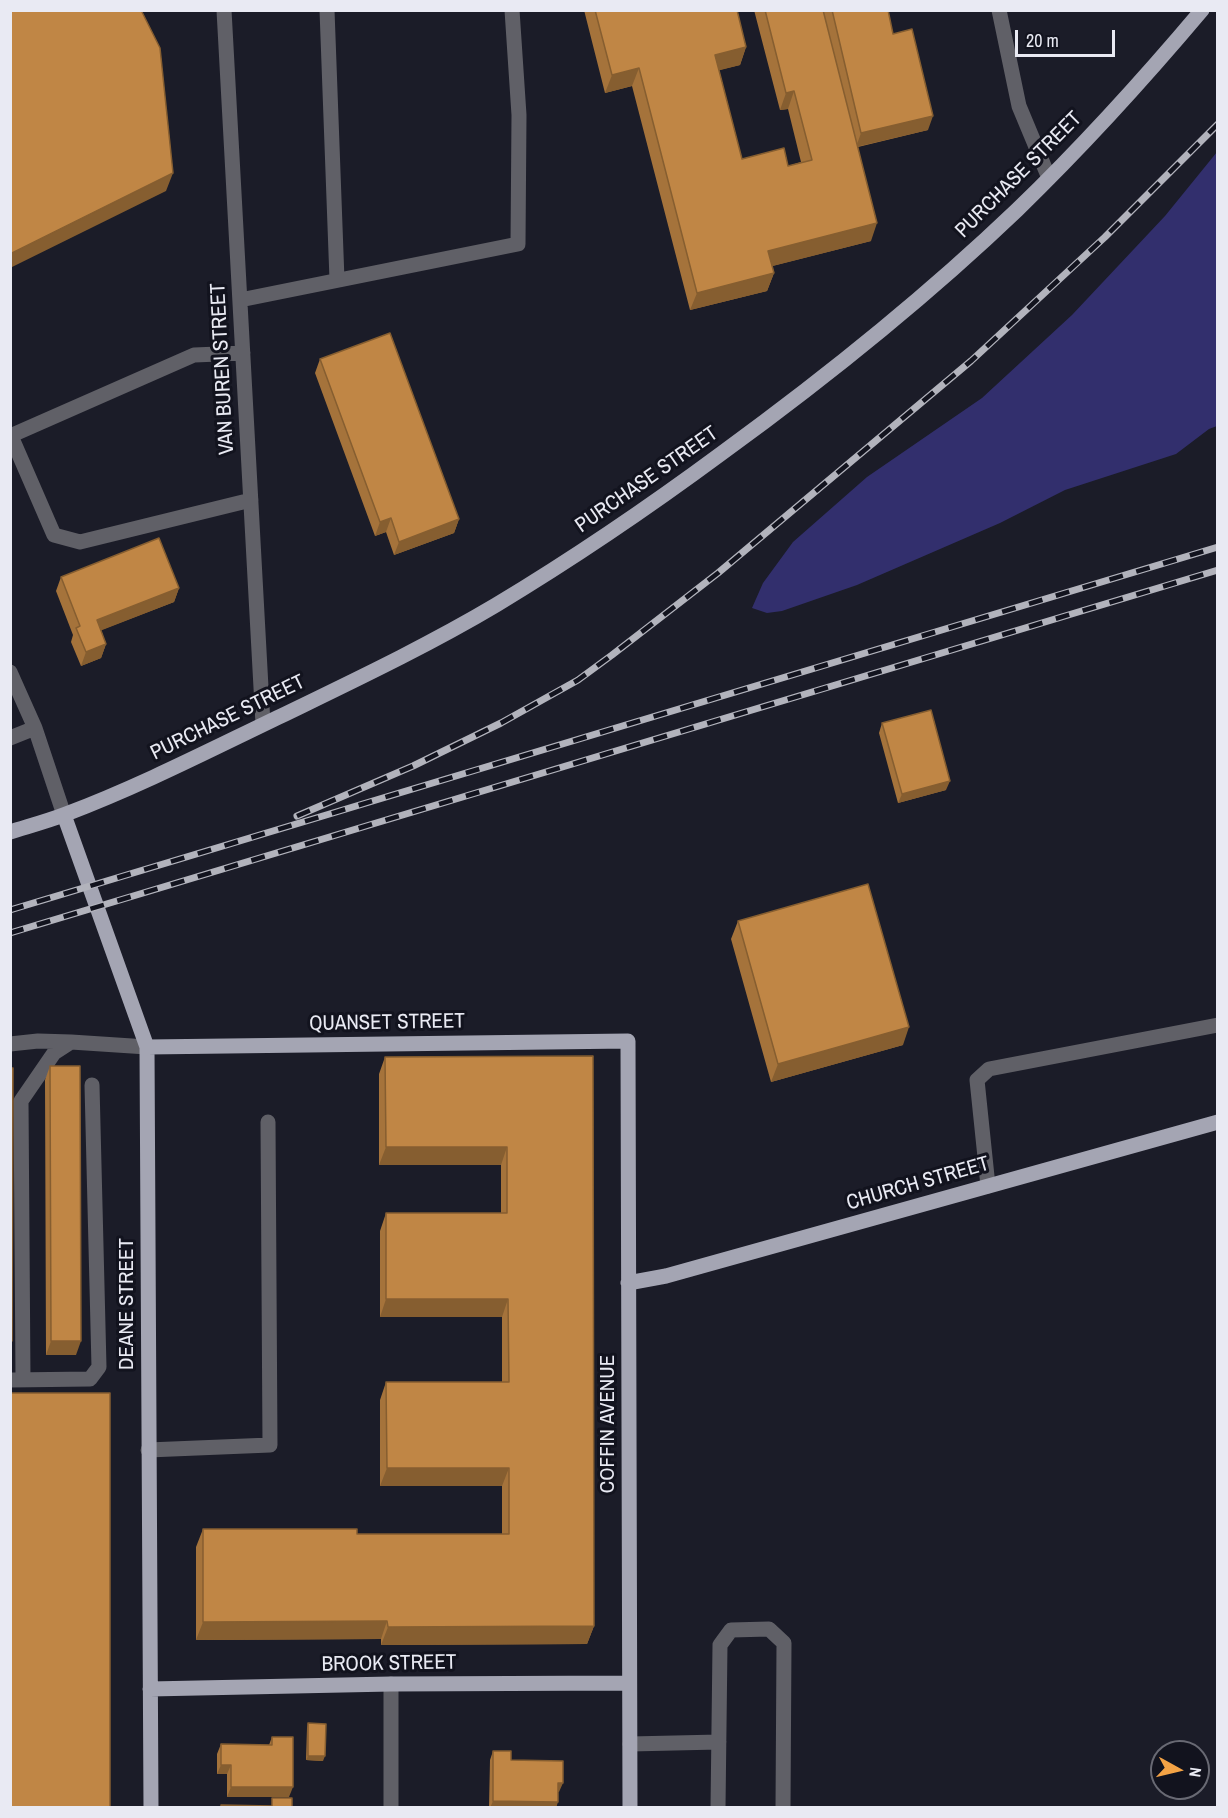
<!DOCTYPE html>
<style>
body{margin:0}
#map{position:relative;width:1228px;height:1818px;overflow:hidden;background:#1b1c28;font-family:"Archivo Narrow",sans-serif}
canvas{display:block}
.frame{position:absolute;inset:0;border:12px solid #e9eaf3;pointer-events:none}
.north{position:absolute;left:1150px;top:1740px;width:60px;height:60px;box-sizing:border-box;background:#12131e;border:2px solid #686973;border-radius:50%;rotate:98deg;font-size:16px;font-weight:700;line-height:24px;text-align:center;color:#e9eaf3}
.north::after{content:'';display:block;margin:auto;width:21px;height:27px;background:#f4a345;clip-path:polygon(50% 0,100% 100%,50% 72%,0 100%)}
.scale{position:absolute;left:1015px;top:30px;width:100px;height:27px;box-sizing:border-box;border:3px solid #e9eaf3;border-top:0;padding-left:8px;font-size:18px;line-height:21px;white-space:nowrap;color:#e9eaf3;-webkit-text-stroke:4px #12131e;paint-order:stroke}
</style>
<div id="map">
<canvas width="1228" height="1818"></canvas>
<div class="frame"></div>
<div class="north">N</div>
<div class="scale">20 m</div>
</div>
<script>
const ctx = document.querySelector('canvas').getContext('2d');
ctx.lineJoin = 'round';
function paint(path, color) {
  ctx.fillStyle = color;
  ctx.fill(path, 'evenodd');
}
function strokePath(path, color, width, dash) {
  ctx.strokeStyle = color;
  ctx.lineWidth = width;
  ctx.lineCap = dash ? 'butt' : 'round';
  ctx.setLineDash(dash || []);
  ctx.stroke(path);
}
function drawText(font, color, halo, rows, align = 'center') {
  ctx.font = font + ' "Archivo Narrow",sans-serif';
  ctx.lineWidth = 6;
  ctx.setLineDash([]);
  ctx.textBaseline = 'middle';
  ctx.strokeStyle = halo;
  ctx.fillStyle = color;
  for (const [text, x, y, turn = 0] of rows) {
    ctx.save();
    ctx.translate(x, y);
    ctx.rotate((+turn || 0) * Math.PI / 180);
    ctx.textAlign = isNaN(turn) ? turn : align;
    if (halo) ctx.strokeText(text, 0, 0);
    ctx.fillText(text, 0, 0);
    ctx.restore();
  }
}
const green = new Path2D(`
 M 1217,152 L 1217,426 L 1209,429 L 1176,454 L 1065,490 L 1000,523 L 857,585 L 782,611 L 767,613 L 752,608 L 763,583 L 793,542 L 867,477 L 982,398 L 1072,315 L 1165,216 Z`);
const minor = new Path2D(`
 M 224,10 L 263,724
 M 327,10 L 337,280
 M 999,10 L 1019,106 L 1049,178
 M 240,300 L 518,244 L 519,115 L 512,10
 M 10,436 L 194,355 L 243,353
 M 11,436 L 54,535 L 80,542 L 251,500
 M 10,672 L 35,728 L 10,738
 M 35,728 L 64,815
 M 10,1044 L 38,1041 L 71,1042
 M 988,1186 L 977,1080 L 989,1069 L 1218,1025
 M 23,1379 L 21,1101 L 54,1053 L 71,1042 L 147,1047
 M 10,1380 L 90,1379 L 99,1367 L 92,1085
 M 148,1450 L 270,1445 L 268,1122
 M 391,1684 L 391,1808
 M 630,1744 L 719,1742
 M 718,1808 L 720,1645 L 731,1630 L 769,1629 L 784,1643 L 783,1808`);
const major = new Path2D(`
 M 64,815 L 147,1047 L 151,1808
 M 10,832 C 29,826 48,821 66,814 C 140,786 210,750 281,716 C 353,681 427,646 496,605 C 574,558 649,507 722,453 C 825,378 925,298 1017,210 C 1082,147 1143,80 1202,10
 M 147,1047 L 628,1041 L 630,1808
 M 628,1283 L 666,1276 L 1218,1122
 M 150,1689 L 391,1684 L 629,1683`);
const rail = new Path2D(`
 M 297,816 L 413,766 L 501,723 L 578,680 L 612,655 L 718,573 L 971,361 L 1105,237 L 1218,124
 M 10,910 L 1218,547
 M 10,933 L 1218,570`);
const wall = new Path2D(`
 M 584,10 L 737,10 L 746,47 L 740,65 L 719,70 L 742,159 L 788,166 L 801,162 L 788,109 L 780,110 L 754,10 L 823,10 L 832,49 L 823,10 L 888,10 L 893,34 L 928,130 L 858,147 L 871,241 L 772,266 L 774,273 L 767,291 L 690,310 L 632,86 L 605,93 Z
 M 320,359 L 459,519 L 454,533 L 394,555 L 386,532 L 375,536 L 315,373 Z
 M 61,577 L 179,588 L 174,602 L 101,630 L 106,644 L 101,658 L 81,666 L 71,642 L 73,635 L 56,591 Z
 M 882,723 L 946,790 L 898,803 L 879,733 Z
 M 738,921 L 903,1045 L 771,1082 L 731,939 Z
 M 593,1056 L 594,1626 L 587,1644 L 381,1645 L 381,1639 L 196,1640 L 196,1547 L 203,1529 L 357,1534 L 502,1534 L 502,1486 L 380,1486 L 380,1400 L 386,1382 L 502,1382 L 502,1317 L 380,1317 L 380,1231 L 386,1213 L 501,1213 L 501,1165 L 379,1165 L 379,1074 L 385,1057 Z
 M 50,1066 L 76,1355 L 46,1355 L 45,1080 Z
 M 308,1723 L 323,1761 L 306,1760 L 307,1728 Z
 M 272,1737 L 289,1797 L 227,1797 L 227,1774 L 217,1774 L 217,1754 L 221,1744 L 269,1745 Z
 M 493,1751 L 511,1760 L 559,1792 L 558,1792 L 556,1808 L 489,1808 L 490,1760 Z`);
const shadedWall = new Path2D(`
 M 746,47 L 740,65 L 709,73 L 715,55 Z
 M 639,68 L 632,86 L 605,93 L 612,75 Z
 M 794,91 L 788,109 L 780,110 L 786,93 Z
 M 933,116 L 928,130 L 856,147 L 861,133 Z
 M 173,173 L 166,191 L 10,268 L 10,254 Z
 M 877,223 L 871,241 L 761,269 L 768,251 Z
 M 774,273 L 767,291 L 690,310 L 697,293 Z
 M 391,518 L 386,532 L 375,536 L 380,522 Z
 M 459,519 L 454,533 L 394,555 L 399,542 Z
 M 179,588 L 174,602 L 92,634 L 97,620 Z
 M 106,644 L 101,658 L 81,666 L 86,652 Z
 M 950,781 L 946,790 L 898,803 L 902,794 Z
 M 909,1027 L 903,1045 L 771,1082 L 778,1064 Z
 M 386,1147 L 507,1147 L 501,1165 L 379,1165 Z
 M 386,1299 L 508,1299 L 502,1317 L 380,1317 Z
 M 51,1341 L 81,1341 L 76,1355 L 46,1355 Z
 M 387,1468 L 509,1468 L 502,1486 L 380,1486 Z
 M 387,1621 L 381,1639 L 196,1640 L 203,1622 Z
 M 594,1626 L 587,1644 L 381,1645 L 388,1627 Z
 M 308,1756 L 325,1756 L 323,1761 L 306,1760 Z
 M 221,1765 L 231,1765 L 227,1774 L 217,1774 Z
 M 558,1783 L 563,1783 L 559,1792 L 555,1792 Z
 M 231,1787 L 293,1787 L 289,1797 L 227,1797 Z
 M 493,1801 L 558,1802 L 556,1808 L 490,1808 Z`);
const building = new Path2D(`
 M 10,10 L 141,10 L 160,48 L 173,173 L 10,254 Z
 M 595,10 L 737,10 L 746,47 L 715,55 L 742,159 L 784,148 L 788,166 L 812,160 L 794,91 L 786,93 L 765,10 L 823,10 L 877,223 L 768,251 L 774,273 L 697,293 L 639,68 L 612,75 Z
 M 832,10 L 888,10 L 893,34 L 912,29 L 933,116 L 861,133 Z
 M 390,333 L 459,519 L 399,542 L 391,518 L 380,522 L 320,359 Z
 M 159,538 L 179,588 L 97,620 L 106,644 L 86,652 L 76,628 L 80,626 L 61,577 Z
 M 931,710 L 950,781 L 902,794 L 882,723 Z
 M 868,884 L 909,1027 L 778,1064 L 738,921 Z
 M 593,1056 L 594,1626 L 388,1627 L 387,1621 L 203,1622 L 203,1529 L 357,1529 L 357,1534 L 509,1534 L 509,1468 L 387,1468 L 386,1382 L 509,1382 L 508,1299 L 386,1299 L 386,1213 L 507,1213 L 507,1147 L 386,1147 L 385,1057 Z
 M 50,1066 L 80,1066 L 81,1341 L 51,1341 Z
 M 10,1068 L 13,1068 L 12,1341 L 10,1341 Z
 M 10,1393 L 110,1393 L 110,1808 L 10,1808 Z
 M 308,1723 L 326,1724 L 325,1756 L 308,1756 Z
 M 272,1737 L 293,1737 L 293,1787 L 231,1787 L 231,1765 L 221,1765 L 221,1744 L 272,1745 Z
 M 493,1751 L 511,1751 L 511,1760 L 563,1761 L 563,1783 L 558,1783 L 558,1802 L 493,1801 Z
 M 272,1798 L 292,1798 L 292,1808 L 221,1808 L 221,1805 L 272,1806 Z`);
const streetNames = [
 ["PURCHASE STREET",1019,175,-45],
 ["VAN BUREN STREET",223,369,-93],
 ["PURCHASE STREET",647,480,-35],
 ["PURCHASE STREET",228,718,-26],
 ["QUANSET STREET",387,1023,-1],
 ["CHURCH STREET",918,1184,-16],
 ["DEANE STREET",127,1304,-90],
 ["COFFIN AVENUE",608,1424,-90],
 ["BROOK STREET",389,1664,-1]
];
paint(green, '#322f6d');
strokePath(minor, '#606067', 15);
strokePath(major, '#a4a5b3', 15);
strokePath(rail, '#b2b3bc', 7);
strokePath(rail, '#12131e', 4.5, [14]);
paint(wall, '#a5733b');
paint(shadedWall, '#865e30');
paint(building, '#c08645');
strokePath(building, '#865e30', 1.5);
drawText('21px', '#e9eaf3', '#12131e', streetNames);
</script>
